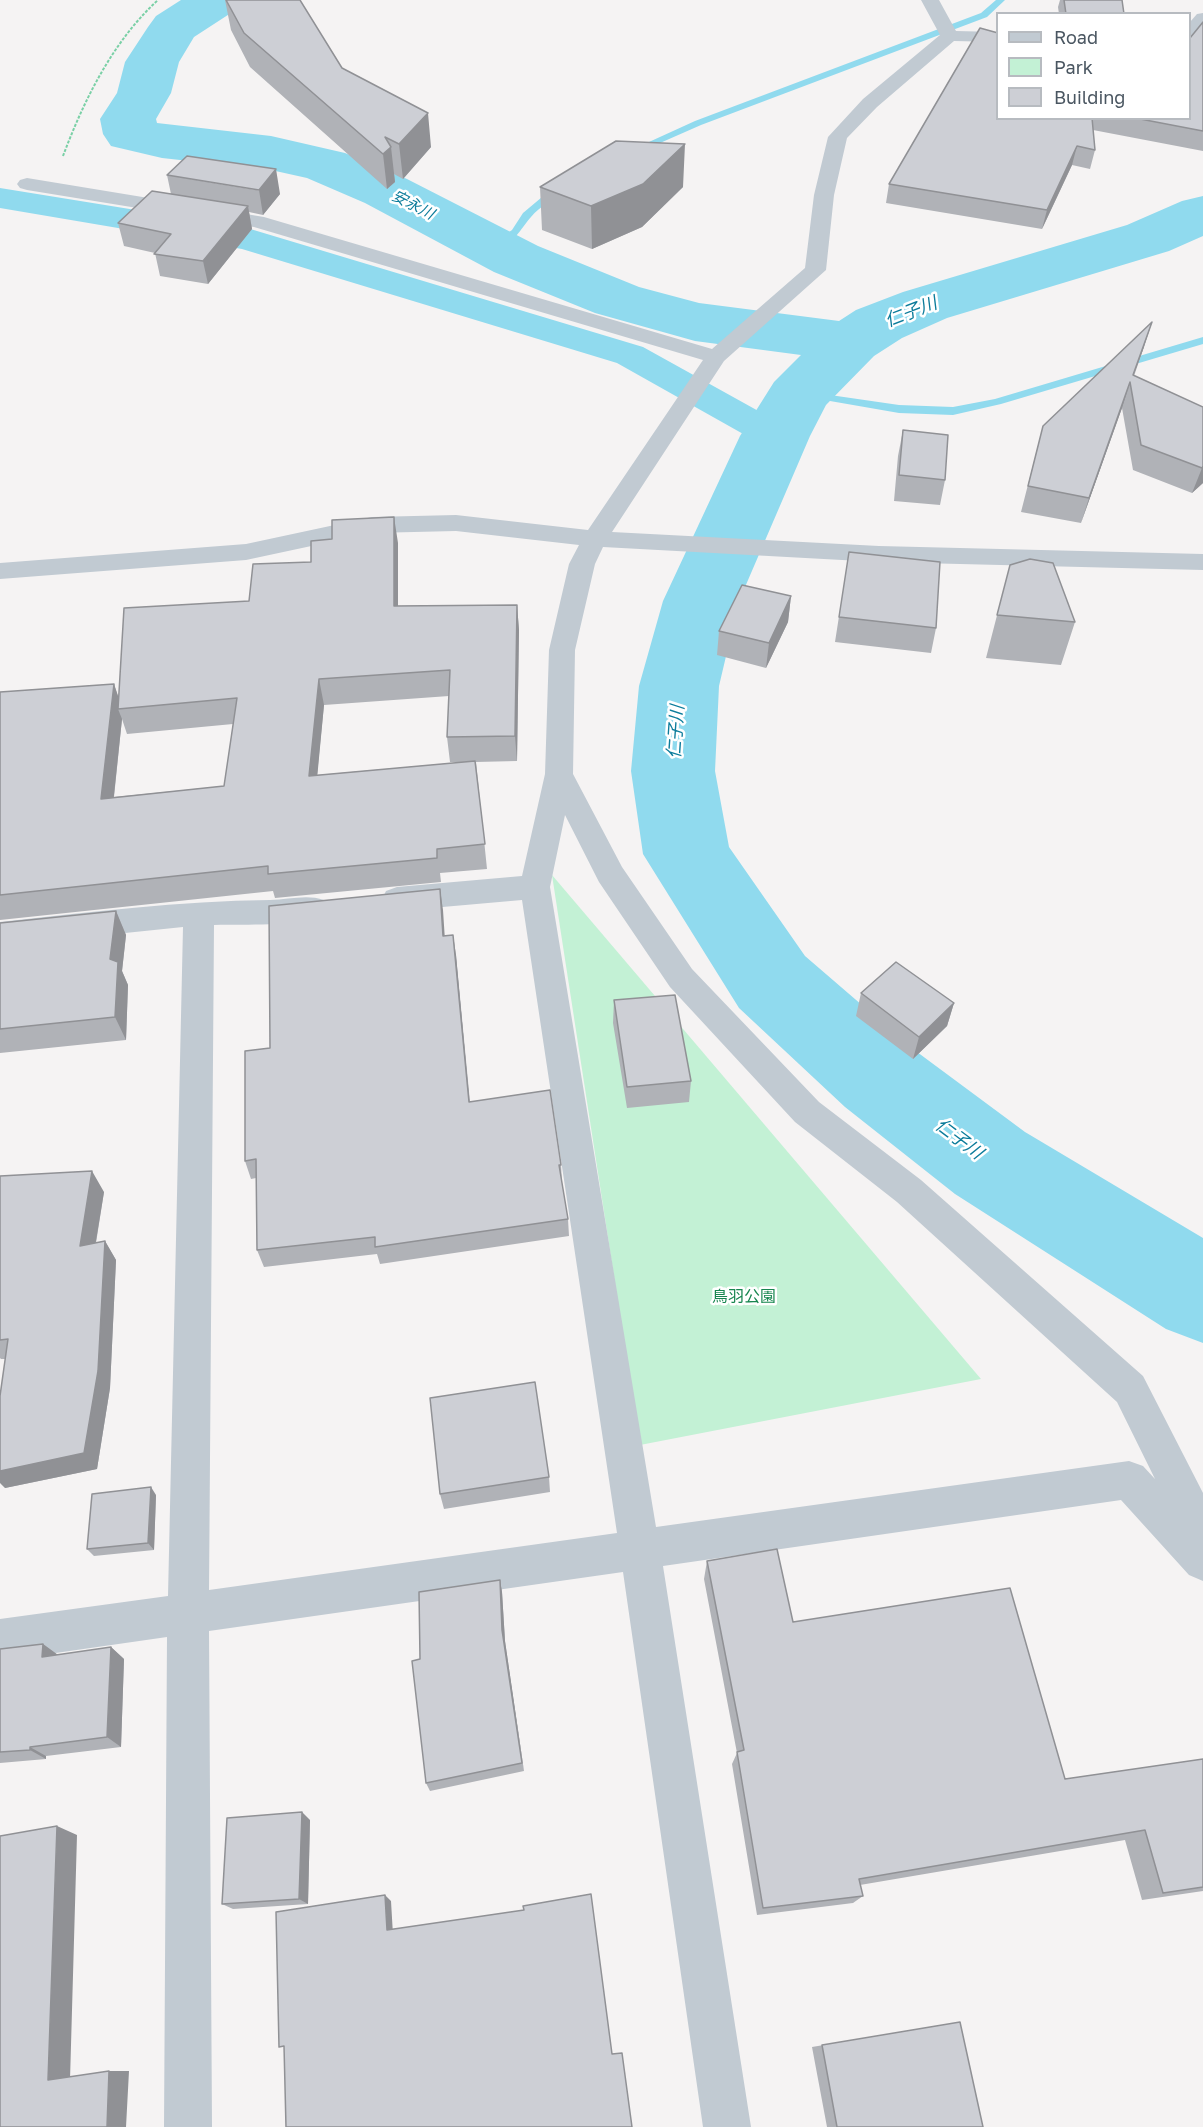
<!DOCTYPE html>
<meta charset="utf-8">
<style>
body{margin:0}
#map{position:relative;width:1203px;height:2127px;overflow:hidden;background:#f5f3f3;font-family:"Golos Text",sans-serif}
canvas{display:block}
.legend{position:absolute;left:996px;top:12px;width:195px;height:108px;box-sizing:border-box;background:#fff;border:2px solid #b7bbc0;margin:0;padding:8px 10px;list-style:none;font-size:18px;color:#4a5661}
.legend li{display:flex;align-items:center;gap:12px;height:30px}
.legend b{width:30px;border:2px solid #b7bbc0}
</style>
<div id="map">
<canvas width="1203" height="2127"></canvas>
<ul class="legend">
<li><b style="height:8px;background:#c1cad2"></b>Road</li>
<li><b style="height:16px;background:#c3f1d5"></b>Park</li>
<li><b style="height:16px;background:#cdcfd5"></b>Building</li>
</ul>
</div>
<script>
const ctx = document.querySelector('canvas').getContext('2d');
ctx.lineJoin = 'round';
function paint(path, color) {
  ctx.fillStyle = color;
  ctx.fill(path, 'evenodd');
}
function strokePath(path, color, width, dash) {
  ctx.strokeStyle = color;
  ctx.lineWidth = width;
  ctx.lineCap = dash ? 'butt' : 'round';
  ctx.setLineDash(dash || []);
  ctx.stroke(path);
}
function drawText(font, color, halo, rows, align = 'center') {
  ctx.font = font + ' "Golos Text","Noto Sans JP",sans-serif';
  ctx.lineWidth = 5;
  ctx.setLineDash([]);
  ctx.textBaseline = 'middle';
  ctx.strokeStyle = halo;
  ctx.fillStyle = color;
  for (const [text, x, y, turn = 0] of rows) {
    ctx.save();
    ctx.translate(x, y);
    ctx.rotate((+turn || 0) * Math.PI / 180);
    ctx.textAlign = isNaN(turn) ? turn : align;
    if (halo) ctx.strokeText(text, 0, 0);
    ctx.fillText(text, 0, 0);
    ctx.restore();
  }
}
const green = new Path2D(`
 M 552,875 L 981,1379 L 640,1445 Z`);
const stream = new Path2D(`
 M 996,0 L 1005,0 L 987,17 L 701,125 L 635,154 L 627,152 L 695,121 L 981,13 Z
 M 554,187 L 563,189 C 554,200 540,206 531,217 C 521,228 510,251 492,248 L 492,244 L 512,230 L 523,213 Z
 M 1203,337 L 1203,344 L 1001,404 L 953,415 L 899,413 L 830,401 L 798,399 L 792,396 L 798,393 L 830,395 L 899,405 L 953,407 L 995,399 Z`);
const canal = new Path2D(`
 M 0,188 L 247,228 L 643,347 L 789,428 L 795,436 L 789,444 L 775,448 L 761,444 L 617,363 L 242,249 L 0,208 Z`);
const river = new Path2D(`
 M 181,0 L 241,0 L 234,11 L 194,37 L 179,62 L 171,93 L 156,119 L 157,123 L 271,136 L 345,153 L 407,179 L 538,246 L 639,287 L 699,303 L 839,321 L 856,310 L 903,292 L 1127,225 L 1182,201 L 1203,196 L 1203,236 L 1169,251 L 947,318 L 902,338 L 874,356 L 826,405 L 810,436 L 739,601 L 719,686 L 715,771 L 729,847 L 805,956 L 913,1049 L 1025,1132 L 1203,1238 L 1203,1343 L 1166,1329 L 955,1194 L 845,1107 L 739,1008 L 643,854 L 631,771 L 639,686 L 663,601 L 740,436 L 774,382 L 801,355 L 695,341 L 595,313 L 494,272 L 365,203 L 307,178 L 271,170 L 162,158 L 111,146 L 103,134 L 100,119 L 117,93 L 125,62 L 148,27 L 156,16 Z`);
const path = new Path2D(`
 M 63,156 C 84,100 113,41 158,0`);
const minor = new Path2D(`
 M 921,0 L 939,0 L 956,31 L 998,32 L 998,42 L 954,41 L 877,107 L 847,138 L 834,195 L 826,270 L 724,361 L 612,532 L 879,546 L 1203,554 L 1203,570 L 879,562 L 603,547 L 595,564 L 575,650 L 573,774 L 622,867 L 692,969 L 819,1102 L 921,1180 L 1143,1376 L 1203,1493 L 1203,1581 L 1189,1575 L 1121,1500 L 663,1566 L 751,2127 L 703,2127 L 623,1572 L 209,1631 L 212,2127 L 164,2127 L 167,1637 L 0,1661 L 0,1619 L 168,1596 L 183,927 L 0,946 L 0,922 C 90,912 179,901 270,900 C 288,900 306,894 324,900 L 328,908 L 324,916 C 289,927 250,924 214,925 L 209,1590 L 617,1533 L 522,900 L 397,911 L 386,907 L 382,899 L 386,891 L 397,887 L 522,876 L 545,774 L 549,650 L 569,564 L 579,545 L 456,531 L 372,533 L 246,560 L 0,579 L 0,563 L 246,544 L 372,517 L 456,515 L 588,530 L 703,360 L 254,227 L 27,190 L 20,188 L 17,184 L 20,180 L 27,178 L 264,217 L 712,349 L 805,268 L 814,195 L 828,137 L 863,99 L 940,35 ZM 565,815 L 599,882 L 670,987 L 795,1122 L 897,1202 L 1117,1402 L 1155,1479 L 1143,1466 L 1129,1461 L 656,1527 L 550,887 Z
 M 1203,13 L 1203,29 L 1196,36 L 1190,37 L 1190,22 L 1197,14 Z`);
const wall = new Path2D(`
 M 225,0 L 300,0 L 342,68 L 431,147 L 403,179 L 394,174 L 395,182 L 387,189 L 250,67 L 231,30 Z
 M 1060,0 L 1122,0 L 1124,14 L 1059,14 L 1058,7 Z
 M 1203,22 L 1203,151 L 1093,130 L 1095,150 L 1090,169 L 1072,165 L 1042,229 L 886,203 L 889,184 L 998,118 L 1190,118 Z
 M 167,175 L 280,194 L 263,215 L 249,212 L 252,229 L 208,284 L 160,276 L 155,253 L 124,246 L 118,223 L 171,194 Z
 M 540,187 L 683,187 L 642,227 L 592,249 L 542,230 Z
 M 1144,347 L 1134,376 L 1203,407 L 1203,483 L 1192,493 L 1133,470 L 1122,408 L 1081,523 L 1021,512 L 1043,426 Z
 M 903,430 L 945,480 L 940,505 L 894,501 L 898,456 Z
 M 398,543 L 398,606 L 517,605 L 519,630 L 517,761 L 476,762 L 487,869 L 440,873 L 441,882 L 275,898 L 273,891 L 0,920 L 0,692 L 114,684 L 119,699 L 249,601 L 311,562 ZM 449,696 L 447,737 L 450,762 L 464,762 L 317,775 L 324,705 ZM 122,719 L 127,734 L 233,724 L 224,786 L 114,797 Z
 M 849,552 L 936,628 L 931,653 L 835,642 Z
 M 1010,565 L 1075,622 L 1061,665 L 986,658 Z
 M 791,596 L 788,622 L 766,668 L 717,655 L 719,631 Z
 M 440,889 L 444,936 L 456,955 L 470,1102 L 561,1165 L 562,1183 L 568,1219 L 569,1236 L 380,1264 L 377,1254 L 264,1267 L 257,1250 L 256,1178 L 251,1179 L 245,1161 L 270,1048 Z
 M 116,911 L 126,935 L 122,971 L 128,985 L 126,1040 L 0,1053 L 0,923 Z
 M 861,993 L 954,1003 L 947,1026 L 913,1059 L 856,1016 Z
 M 614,1000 L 691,1081 L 689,1102 L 627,1108 L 613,1023 Z
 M 0,1176 L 104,1192 L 96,1243 L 105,1241 L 116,1260 L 110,1388 L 97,1469 L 5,1488 L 5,1359 L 1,1359 L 0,1358 Z
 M 549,1477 L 550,1492 L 444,1509 L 440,1494 Z
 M 156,1495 L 154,1550 L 94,1556 L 87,1549 Z
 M 707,1561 L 793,1622 L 1065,1779 L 1203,1759 L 1203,1891 L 1142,1900 L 1125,1840 L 860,1885 L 863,1896 L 853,1903 L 757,1915 L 732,1764 L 737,1753 L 704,1579 Z
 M 500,1580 L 502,1592 L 505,1641 L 524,1771 L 430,1791 L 426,1783 L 420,1659 Z
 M 43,1644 L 58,1655 L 111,1647 L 124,1659 L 121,1747 L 46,1756 L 46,1759 L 0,1763 L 0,1649 Z
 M 310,1820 L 308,1904 L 233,1909 L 222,1904 Z
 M 960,2022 L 983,2127 L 827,2127 L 812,2047 Z`);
const shadedWall = new Path2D(`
 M 428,113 L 431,147 L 403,179 L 399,144 Z
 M 685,144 L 683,187 L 642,227 L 592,249 L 591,206 Z
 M 1077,146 L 1072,165 L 1042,229 L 1047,210 Z
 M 391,147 L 395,182 L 387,189 L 383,154 Z
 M 276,169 L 280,194 L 263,215 L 259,190 Z
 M 248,206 L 252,229 L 208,284 L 203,261 Z
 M 1152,322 L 1144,347 L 1130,384 L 1130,383 Z
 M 1130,382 L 1122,408 L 1081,523 L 1089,498 Z
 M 1203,466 L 1203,483 L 1192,493 L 1202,468 Z
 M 394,517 L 398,543 L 398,632 L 394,606 Z
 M 791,596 L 788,622 L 766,668 L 769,643 Z
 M 517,605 L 519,630 L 517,761 L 515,736 Z
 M 319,679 L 324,705 L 315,800 L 309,776 Z
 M 114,684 L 122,708 L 118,709 L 122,719 L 111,823 L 101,799 Z
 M 440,889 L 443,910 L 446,956 L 443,936 Z
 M 116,911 L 126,935 L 122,971 L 128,985 L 126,1040 L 115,1017 L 110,959 Z
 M 453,935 L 456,955 L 471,1120 L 469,1102 Z
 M 954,1003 L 947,1026 L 913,1059 L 919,1037 Z
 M 92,1171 L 104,1192 L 92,1265 L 80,1246 Z
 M 105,1241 L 116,1260 L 110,1388 L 97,1469 L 5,1488 L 0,1483 L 0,1471 Z
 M 151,1487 L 156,1495 L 154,1550 L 148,1543 Z
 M 500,1580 L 502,1592 L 505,1641 L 524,1771 L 502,1630 Z
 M 43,1644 L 58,1655 L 42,1657 Z
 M 111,1647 L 124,1659 L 121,1747 L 107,1737 Z
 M 30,1747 L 46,1756 L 46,1759 L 30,1750 Z
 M 302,1812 L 310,1820 L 308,1904 L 299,1899 Z
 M 57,1826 L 77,1835 L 70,2080 L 48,2080 Z
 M 385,1895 L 391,1901 L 393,1935 L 387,1930 Z
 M 109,2071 L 129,2071 L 126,2127 L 107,2127 Z`);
const building = new Path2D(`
 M 226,0 L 300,0 L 342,68 L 428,113 L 399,144 L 385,137 L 391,147 L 383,154 L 244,33 Z
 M 1064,0 L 1122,0 L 1124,14 L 1066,14 Z
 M 1203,22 L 1203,131 L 1135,118 L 1190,118 L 1190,38 Z
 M 980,28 L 998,33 L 998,118 L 1092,118 L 1095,150 L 1077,146 L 1047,210 L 889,184 Z
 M 616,141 L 685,144 L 643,184 L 591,206 L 540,187 Z
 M 187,156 L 276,169 L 259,190 L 167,175 Z
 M 152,191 L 248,206 L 203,261 L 154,254 L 171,234 L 118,223 Z
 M 1152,322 L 1133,375 L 1203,407 L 1203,466 L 1202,468 L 1141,445 L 1130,382 L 1089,498 L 1028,486 L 1043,426 Z
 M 903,430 L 948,435 L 945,480 L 899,475 Z
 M 394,517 L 394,606 L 517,605 L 515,736 L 447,737 L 450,670 L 319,679 L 309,776 L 475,761 L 485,844 L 437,849 L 437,858 L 268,874 L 268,866 L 0,895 L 0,692 L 114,684 L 101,799 L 224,786 L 237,698 L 118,709 L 124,608 L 249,601 L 253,564 L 311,562 L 311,541 L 332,539 L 332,520 Z
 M 849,552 L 940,562 L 936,628 L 839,617 Z
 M 1030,559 L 1053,563 L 1075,622 L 997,615 L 1010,565 Z
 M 742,585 L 791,596 L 769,643 L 719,631 Z
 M 440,889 L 443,936 L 453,935 L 469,1102 L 550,1090 L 561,1165 L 559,1165 L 568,1219 L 375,1247 L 375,1237 L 257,1250 L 256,1159 L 245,1161 L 245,1051 L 270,1048 L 269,906 Z
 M 116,911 L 110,959 L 118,962 L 115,1017 L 0,1029 L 0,923 Z
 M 896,962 L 954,1003 L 919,1037 L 861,993 Z
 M 675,995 L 691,1081 L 627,1087 L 614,1000 Z
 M 92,1171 L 80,1246 L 105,1241 L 98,1371 L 84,1453 L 0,1471 L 0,1396 L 8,1339 L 0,1340 L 0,1176 Z
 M 535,1382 L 549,1477 L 440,1494 L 430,1398 Z
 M 151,1487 L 148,1543 L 87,1549 L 92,1494 Z
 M 777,1549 L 793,1622 L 1010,1588 L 1065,1779 L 1203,1759 L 1203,1887 L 1163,1893 L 1145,1830 L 859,1879 L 863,1896 L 763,1908 L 737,1752 L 744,1750 L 707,1561 Z
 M 500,1580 L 502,1630 L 522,1763 L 426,1783 L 412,1661 L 420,1659 L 419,1592 Z
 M 43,1644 L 42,1657 L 111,1647 L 107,1737 L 30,1747 L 30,1750 L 0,1752 L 0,1649 Z
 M 302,1812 L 299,1899 L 222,1904 L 227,1818 Z
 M 57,1826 L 48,2080 L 109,2071 L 107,2127 L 0,2127 L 0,1836 Z
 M 591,1894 L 612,2054 L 622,2053 L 632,2127 L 286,2127 L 284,2046 L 279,2047 L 276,1912 L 385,1895 L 387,1930 L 524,1910 L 523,1906 Z
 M 960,2022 L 983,2127 L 837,2127 L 822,2045 Z`);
const farWaternames = [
 ["安永川",413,205,27]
];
const parkNames = [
 ["鳥羽公園",744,1297]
];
const waterNames = [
 ["仁子川",911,312,-21],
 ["仁子川",676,732,-86],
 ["仁子川",959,1139,37]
];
paint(green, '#c3f1d5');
paint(stream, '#90daee');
paint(canal, '#90daee');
paint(river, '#90daee');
strokePath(path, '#7ad0a6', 2, [3, 1.5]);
paint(minor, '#c1cad2');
paint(wall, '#b0b2b7');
paint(shadedWall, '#909195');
paint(building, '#cdcfd5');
strokePath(building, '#909195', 1.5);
drawText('italic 15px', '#0c7c9b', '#fff', farWaternames);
drawText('16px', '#17864f', '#fff', parkNames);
drawText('italic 18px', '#0c7c9b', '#fff', waterNames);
</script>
